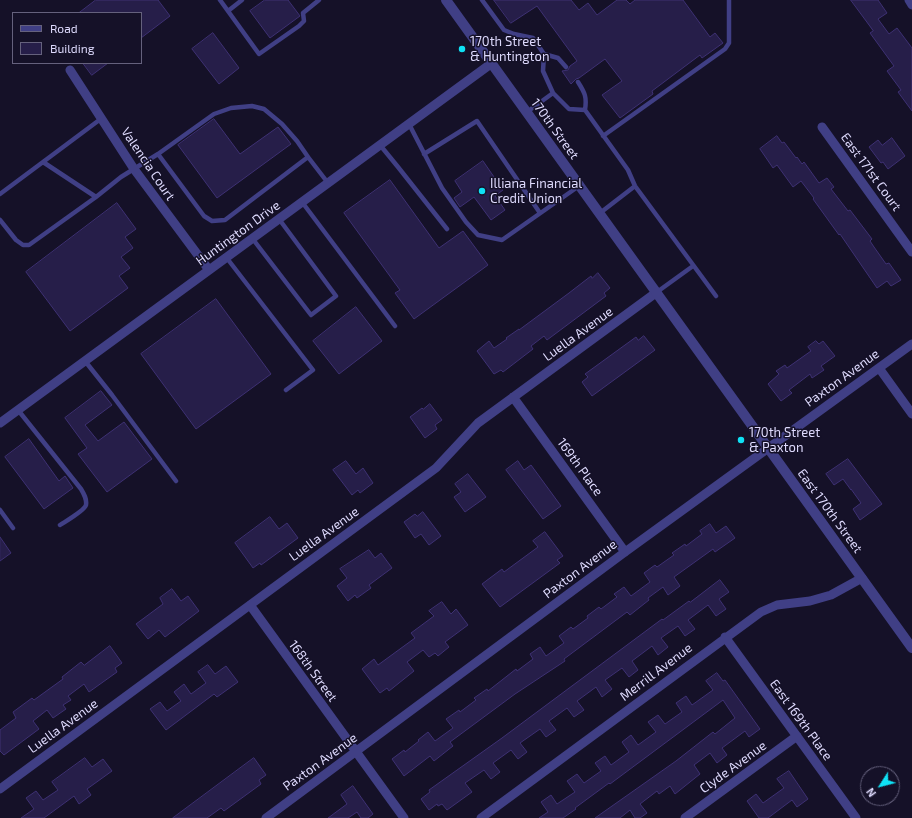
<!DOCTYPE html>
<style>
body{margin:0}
#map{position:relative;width:912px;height:818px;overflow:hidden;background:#151128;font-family:"Exo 2",sans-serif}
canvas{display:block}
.legend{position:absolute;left:12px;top:12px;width:130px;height:52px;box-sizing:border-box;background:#151128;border:1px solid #65617d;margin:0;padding:5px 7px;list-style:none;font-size:12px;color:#dedafd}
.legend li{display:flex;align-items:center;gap:8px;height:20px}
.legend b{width:20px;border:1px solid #65617d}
.north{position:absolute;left:860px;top:766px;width:40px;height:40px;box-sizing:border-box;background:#151128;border:1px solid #65617d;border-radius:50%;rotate:234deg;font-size:11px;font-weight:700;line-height:16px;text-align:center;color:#dedafd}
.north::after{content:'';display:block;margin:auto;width:14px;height:18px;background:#0fe1f5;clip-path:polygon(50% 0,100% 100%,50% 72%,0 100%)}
</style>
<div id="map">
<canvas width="912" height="818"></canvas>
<ul class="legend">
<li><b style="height:5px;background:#403f85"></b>Road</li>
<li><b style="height:11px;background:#261e49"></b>Building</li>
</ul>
<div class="north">N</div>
</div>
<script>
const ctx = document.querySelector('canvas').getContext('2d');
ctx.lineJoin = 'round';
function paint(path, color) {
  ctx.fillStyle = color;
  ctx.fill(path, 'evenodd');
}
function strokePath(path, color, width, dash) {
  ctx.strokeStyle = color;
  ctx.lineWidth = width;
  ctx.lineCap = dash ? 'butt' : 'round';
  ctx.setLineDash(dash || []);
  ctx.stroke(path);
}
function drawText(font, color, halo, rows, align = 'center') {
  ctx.font = font + ' "Exo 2",sans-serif';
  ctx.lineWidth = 3;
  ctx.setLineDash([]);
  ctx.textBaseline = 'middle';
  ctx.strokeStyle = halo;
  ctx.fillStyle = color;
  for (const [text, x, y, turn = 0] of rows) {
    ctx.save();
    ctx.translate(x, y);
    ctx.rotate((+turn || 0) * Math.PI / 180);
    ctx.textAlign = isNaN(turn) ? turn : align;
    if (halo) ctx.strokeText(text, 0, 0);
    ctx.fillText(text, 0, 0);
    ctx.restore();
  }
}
const building = new Path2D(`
 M 96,0 L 158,0 L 170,16 L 141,38 L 141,13 L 79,13 Z
 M 265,0 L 288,0 L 300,16 L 270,38 L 250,11 Z
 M 494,0 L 571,0 L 579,10 L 588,3 L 597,15 L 617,0 L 626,0 L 630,4 L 635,0 L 683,0 L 710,37 L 715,33 L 723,43 L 702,58 L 700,55 L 652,91 L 653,94 L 620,118 L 602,95 L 622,81 L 605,59 L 579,78 L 576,79 L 571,84 L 562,71 L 568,70 L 570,66 L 577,61 L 537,6 L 511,23 Z
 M 851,0 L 878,0 L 887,13 L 878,19 L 889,34 L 897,28 L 912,48 L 912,111 L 898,92 L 901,90 L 887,71 L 894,66 L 870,33 L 873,31 Z
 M 213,33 L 239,68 L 219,84 L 192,49 Z
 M 83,63 L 108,63 L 92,75 Z
 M 214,119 L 240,154 L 278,127 L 291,144 L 217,198 L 178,145 Z
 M 777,136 L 782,143 L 784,142 L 796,158 L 797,157 L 802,164 L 804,162 L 819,183 L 827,178 L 834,187 L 831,189 L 848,211 L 850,210 L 872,239 L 870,241 L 874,247 L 886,264 L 889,263 L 901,280 L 891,286 L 887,281 L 877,288 L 840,234 L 839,235 L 813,199 L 814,198 L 801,181 L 793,187 L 777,165 L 773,168 L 760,149 Z
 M 892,138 L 905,156 L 888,169 L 883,162 L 881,163 L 869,147 L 878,140 L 882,145 Z
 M 483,161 L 503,190 L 495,196 L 505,210 L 491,220 L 474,197 L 460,207 L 454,198 L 462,192 L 455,181 Z
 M 390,180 L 439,248 L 463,231 L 488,265 L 414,319 L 395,293 L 400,290 L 344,213 Z
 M 117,203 L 136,229 L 125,237 L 133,248 L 121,257 L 130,268 L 119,276 L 128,288 L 70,331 L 26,272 Z
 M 598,273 L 610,288 L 604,293 L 606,296 L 547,340 L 544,336 L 531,346 L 533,349 L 503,372 L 501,370 L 494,374 L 477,351 L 489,341 L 494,348 L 507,339 L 506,338 L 519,329 L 519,330 L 569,293 L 591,276 L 592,278 Z
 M 216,299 L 271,374 L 196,429 L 141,354 Z
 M 356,307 L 382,341 L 339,374 L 313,341 Z
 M 644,336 L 655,350 L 592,396 L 582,382 L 588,377 L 585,374 L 636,337 L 638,340 Z
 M 816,341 L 819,344 L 823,341 L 835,356 L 821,366 L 824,370 L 812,378 L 810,374 L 789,390 L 792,393 L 781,401 L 768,384 L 779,374 L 776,371 L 785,365 L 787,368 L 811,351 L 808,347 Z
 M 101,391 L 112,405 L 85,425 L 98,441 L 124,422 L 152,459 L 107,492 L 78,454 L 87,448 L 65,418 Z
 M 430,404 L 442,420 L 435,425 L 437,429 L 425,438 L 410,417 L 422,408 L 423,409 Z
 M 29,439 L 59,481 L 65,476 L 73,488 L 44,509 L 5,457 Z
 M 848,459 L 882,504 L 860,520 L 853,509 L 861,503 L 851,489 L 851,490 L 843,479 L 834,485 L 826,474 Z
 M 346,461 L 356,474 L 363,468 L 373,483 L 360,493 L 358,490 L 352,495 L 333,470 Z
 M 518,461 L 524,470 L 531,465 L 561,506 L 543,519 L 506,470 Z
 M 468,474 L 486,497 L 465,512 L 454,497 L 461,492 L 455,484 Z
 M 423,512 L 441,536 L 429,545 L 421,534 L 415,538 L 404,522 L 415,514 L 417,516 Z
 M 270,517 L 279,529 L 287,523 L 298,538 L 261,565 L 260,563 L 253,568 L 235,543 Z
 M 710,524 L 716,533 L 726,526 L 735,538 L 715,552 L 713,549 L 674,577 L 680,586 L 668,595 L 663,587 L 648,598 L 649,600 L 630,615 L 627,612 L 564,659 L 565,661 L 515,694 L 450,742 L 453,746 L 434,761 L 430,756 L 404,776 L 392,759 L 404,750 L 405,752 L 419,741 L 418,740 L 428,732 L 435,741 L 453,728 L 446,719 L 459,710 L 460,712 L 476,700 L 474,698 L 487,689 L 488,691 L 516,669 L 517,671 L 533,659 L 530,654 L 540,647 L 546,656 L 564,643 L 559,636 L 571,627 L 573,629 L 588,618 L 587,616 L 599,607 L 601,609 L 617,597 L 614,594 L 624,587 L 631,596 L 650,582 L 644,573 L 655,565 L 657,567 L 674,555 L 672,553 L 685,544 L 686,546 L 702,534 L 700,531 Z
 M 545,532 L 563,556 L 557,560 L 560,563 L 500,607 L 482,584 L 502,569 L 504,572 L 538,547 L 533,541 Z
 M 0,537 L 11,553 L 0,561 Z
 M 369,550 L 375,558 L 381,553 L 392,568 L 369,585 L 371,588 L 357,598 L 355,595 L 348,601 L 337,586 L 347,578 L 340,569 Z
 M 720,580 L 729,592 L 719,599 L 726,609 L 716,616 L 708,605 L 688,620 L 695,629 L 685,636 L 678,626 L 661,638 L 668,647 L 658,655 L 652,646 L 632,661 L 638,670 L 629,677 L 622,668 L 605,680 L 612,689 L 602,697 L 596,687 L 577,701 L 584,710 L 574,717 L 567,708 L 549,721 L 556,730 L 546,737 L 540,729 L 520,743 L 527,752 L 518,759 L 511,750 L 493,763 L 500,772 L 491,779 L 484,770 L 465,783 L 472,792 L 447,810 L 442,804 L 438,806 L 437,804 L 429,810 L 421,799 L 430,792 L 429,790 L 502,738 L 662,619 L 663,620 L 689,601 L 690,602 Z
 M 172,589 L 181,601 L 188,596 L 199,611 L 165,637 L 159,630 L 148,639 L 136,624 L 163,604 L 160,598 Z
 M 442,602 L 451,614 L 456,609 L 468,625 L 445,642 L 449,647 L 438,656 L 435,653 L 429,657 L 423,650 L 407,662 L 414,671 L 389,691 L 387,688 L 380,693 L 362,669 L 374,659 L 378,665 L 415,638 L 411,633 L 434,616 L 429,611 Z
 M 110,646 L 122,663 L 115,668 L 117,672 L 89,692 L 84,684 L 68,696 L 71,700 L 63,705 L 66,709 L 53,718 L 47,710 L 33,721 L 39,729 L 4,755 L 0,751 L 0,730 L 16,718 L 13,712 L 32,698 L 34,700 L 63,679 L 62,677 L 81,662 L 84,665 Z
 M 208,665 L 215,674 L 226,666 L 238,682 L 217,697 L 214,694 L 166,730 L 150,709 L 160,702 L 167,711 L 181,701 L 174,692 L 184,684 L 191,694 L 206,683 L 198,672 Z
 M 717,673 L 723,681 L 725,680 L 760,729 L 749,737 L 745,731 L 722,748 L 727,755 L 717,763 L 710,753 L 694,765 L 700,774 L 675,794 L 670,786 L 659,794 L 657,791 L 640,804 L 647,813 L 640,818 L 635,818 L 630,810 L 620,818 L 595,818 L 676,761 L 713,732 L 715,734 L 735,718 L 723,700 L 610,784 L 609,783 L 575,808 L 576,809 L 563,818 L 539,818 L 548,812 L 541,802 L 551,795 L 557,804 L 575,792 L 567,781 L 577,774 L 584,783 L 601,771 L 595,763 L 605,756 L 611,765 L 629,752 L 622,742 L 631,735 L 638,745 L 656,732 L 648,722 L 658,715 L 665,724 L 682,712 L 676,703 L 686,696 L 692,705 L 713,690 L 706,681 Z
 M 85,758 L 92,767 L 103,759 L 112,771 L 87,789 L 91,795 L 79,804 L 74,796 L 44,818 L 21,818 L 34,809 L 26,798 L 36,791 L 43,800 L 58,790 L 52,782 Z
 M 254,758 L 266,775 L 259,780 L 261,784 L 224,811 L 221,808 L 207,818 L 173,818 Z
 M 789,771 L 808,799 L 797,807 L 792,800 L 768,818 L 759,818 L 747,801 L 756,794 L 763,803 L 784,788 L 777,779 Z
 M 353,786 L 373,814 L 368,818 L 361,818 L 357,812 L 348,818 L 328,818 L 347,804 L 341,795 Z`);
const service = new Path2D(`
 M 220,0 L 259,54 L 299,26 L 304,21 L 303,13 L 319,0
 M 482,0 L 504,30 L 514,34 L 533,38 L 544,54 L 543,71 L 553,93 L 569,109 L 585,110 L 628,170 L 635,186 L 716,296
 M 228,11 L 242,0
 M 544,54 L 558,58 L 566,67
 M 578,82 C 585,93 587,97 585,110
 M 527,112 L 553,93
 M 102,118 L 43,162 L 96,197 L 121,177 L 158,154
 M 409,124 L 442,188 L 466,222 L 478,235 L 502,240 L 579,186
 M 603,136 L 725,49 L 729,43 L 729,0
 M 380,145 L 398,167 L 447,229
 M 424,154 L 477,121 L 540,213
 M 308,157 L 297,141 L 282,124 L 264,109 L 252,106 L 231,108 L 214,114 L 158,154 L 204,216 L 212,221 L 225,220 L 308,157 L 328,183
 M 0,194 L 43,162
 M 302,202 L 395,326
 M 600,213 L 635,186
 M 0,220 L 16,240 L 23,245 L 29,245 L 96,197
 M 252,238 L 311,315 L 336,296 L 279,219
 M 226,257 L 313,370 L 286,390
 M 657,292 L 693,266
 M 85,361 L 112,395 L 176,481
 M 18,410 L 81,489 C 84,494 87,499 86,505 C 84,511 66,521 60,525
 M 0,510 L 13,528`);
const minor = new Path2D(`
 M 909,0 L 912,5
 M 70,70 L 134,169 L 209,270
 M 822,127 L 912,252
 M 879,368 L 912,414
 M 513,397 L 625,552
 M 0,423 L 492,63
 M 250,605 L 404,818
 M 725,637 L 856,818
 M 0,789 L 436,468 L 478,423 L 657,292
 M 266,818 L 625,552 L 912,344
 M 481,818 L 761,612 L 777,605 L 810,601 L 831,595 L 862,578
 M 685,818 L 797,736`);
const tertiary = new Path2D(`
 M 446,0 L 912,648`);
const markers = [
 [462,49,4,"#0fe1f5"],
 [482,191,4,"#0fe1f5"],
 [741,440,4,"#0fe1f5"]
];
const poiNames = [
 ["170th Street",470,42],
 ["& Huntington",470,57],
 ["Illiana Financial",490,184],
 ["Credit Union",490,199],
 ["170th Street",749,433],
 ["& Paxton",749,448]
];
const streetNames = [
 ["170th Street",555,129,54],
 ["Valencia Court",148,164,56],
 ["East 171st Court",871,172,54],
 ["Huntington Drive",238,233,-36],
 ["Luella Avenue",578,334,-36],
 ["Paxton Avenue",842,378,-36],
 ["169th Place",580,467,54],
 ["East 170th Street",830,511,54],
 ["Luella Avenue",324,534,-36],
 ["Paxton Avenue",580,569,-37],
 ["168th Street",313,671,54],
 ["Merrill Avenue",656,672,-37],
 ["East 169th Place",801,720,54],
 ["Luella Avenue",63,726,-36],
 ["Paxton Avenue",320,762,-36],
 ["Clyde Avenue",733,767,-36]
];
paint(building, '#261e49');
strokePath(building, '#3e3173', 1);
strokePath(service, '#403f85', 4.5);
strokePath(minor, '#403f85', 9);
strokePath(tertiary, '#403f85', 10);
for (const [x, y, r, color] of markers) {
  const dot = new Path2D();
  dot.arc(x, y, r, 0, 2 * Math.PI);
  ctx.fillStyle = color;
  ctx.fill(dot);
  strokePath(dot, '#151128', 1.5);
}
drawText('13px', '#dedafd', '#151128', poiNames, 'left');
drawText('13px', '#dedafd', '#151128', streetNames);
</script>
